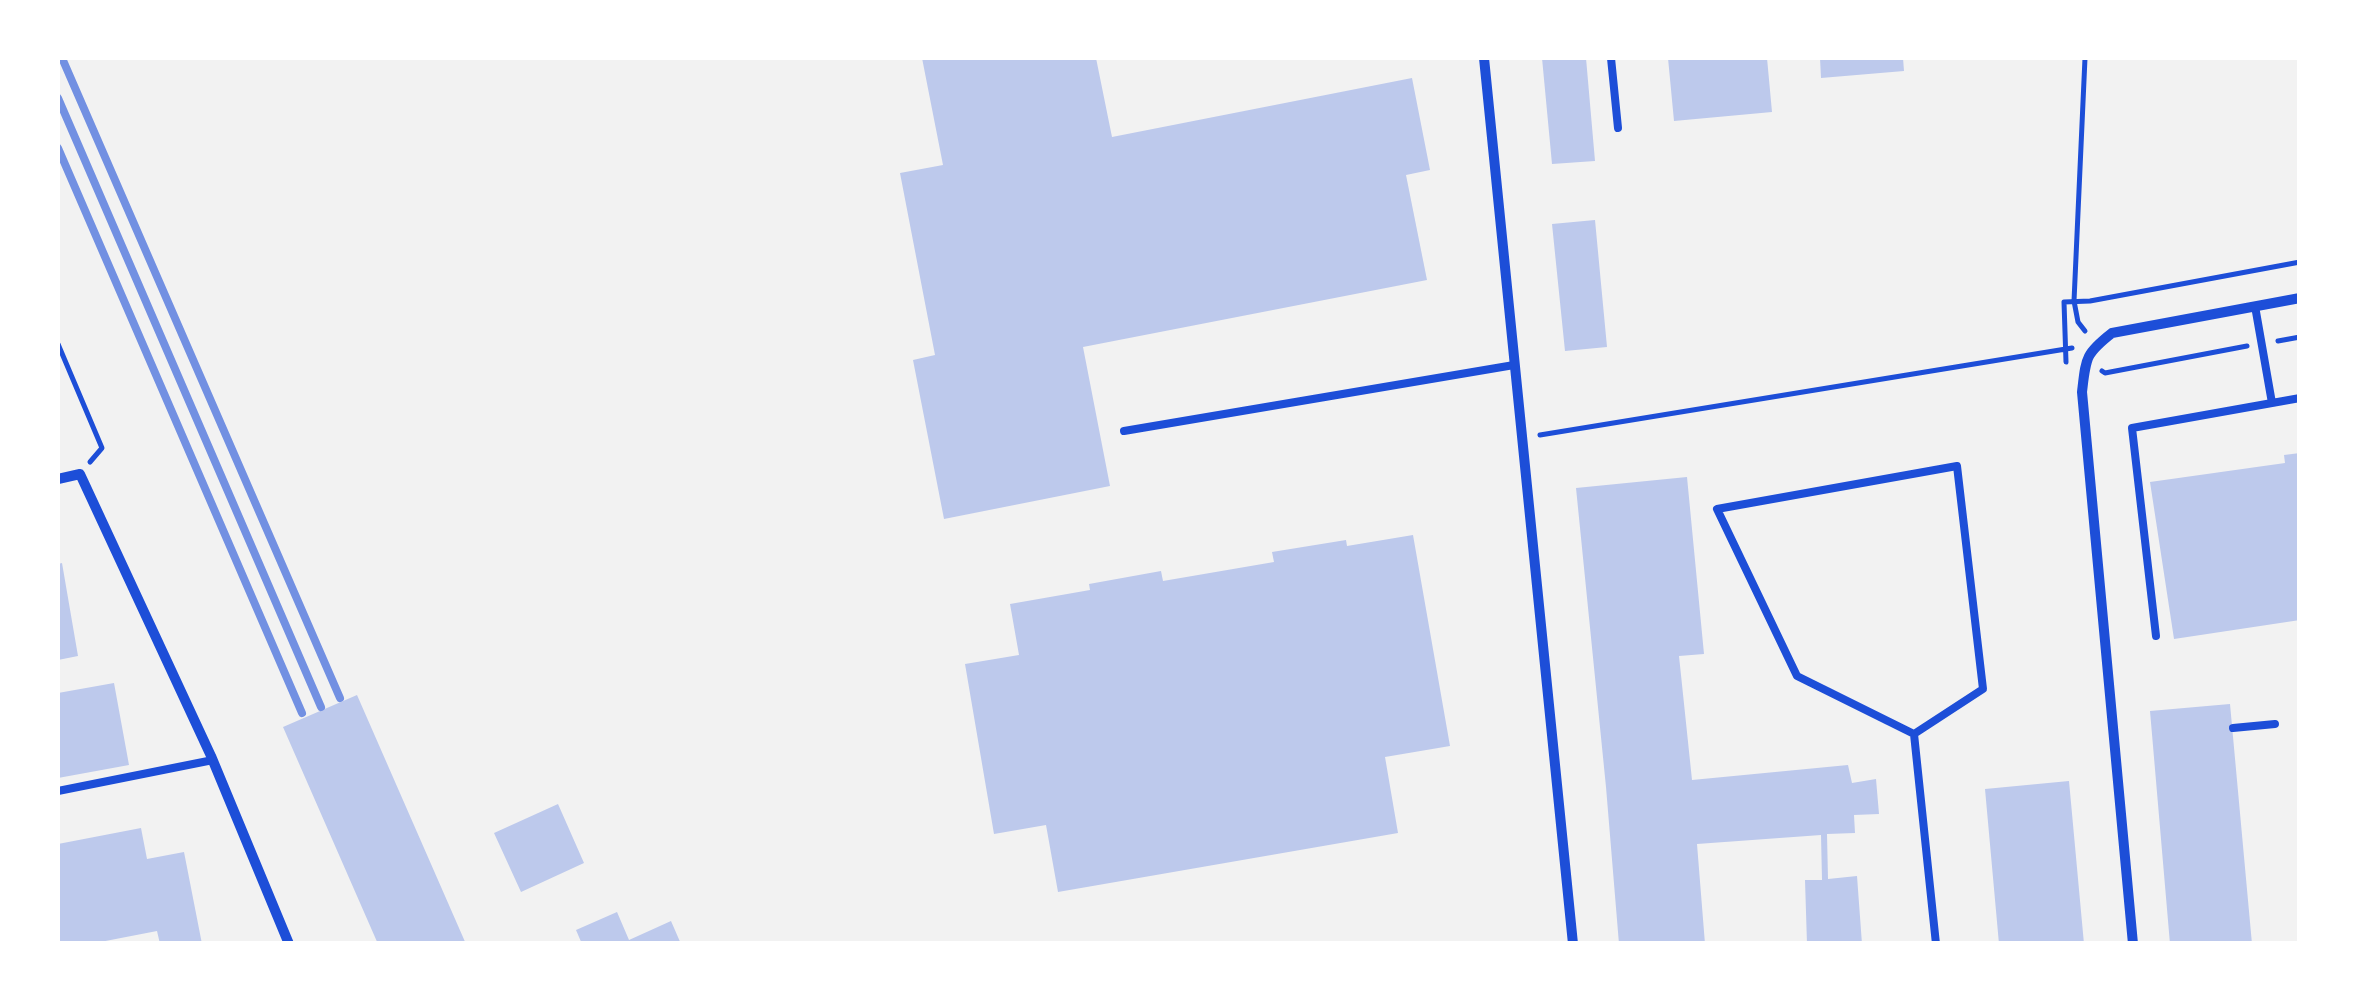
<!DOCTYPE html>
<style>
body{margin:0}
#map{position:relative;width:2357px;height:1001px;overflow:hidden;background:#f2f2f2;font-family:"Sofia Sans Condensed",sans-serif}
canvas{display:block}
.frame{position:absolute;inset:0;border:60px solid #fff;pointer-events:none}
</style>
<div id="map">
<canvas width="2357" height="1001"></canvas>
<div class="frame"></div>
</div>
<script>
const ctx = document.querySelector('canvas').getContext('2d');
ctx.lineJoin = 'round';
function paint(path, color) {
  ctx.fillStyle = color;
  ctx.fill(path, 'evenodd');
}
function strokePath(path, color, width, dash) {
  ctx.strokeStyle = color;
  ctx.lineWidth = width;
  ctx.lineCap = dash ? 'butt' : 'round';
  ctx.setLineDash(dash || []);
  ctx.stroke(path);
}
const building = new Path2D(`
 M 922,58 L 1096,58 L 1112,137 L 1412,78 L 1430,170 L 1406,175 L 1427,280 L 1083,347 L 1110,486 L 944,519 L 913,360 L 935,355 L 900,173 L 943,165 Z
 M 1542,58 L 1586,58 L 1595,161 L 1552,164 Z
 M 1668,58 L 1767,58 L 1772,112 L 1674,121 Z
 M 1820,58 L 1903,58 L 1904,71 L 1821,78 Z
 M 1595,220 L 1607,347 L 1565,351 L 1552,224 Z
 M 2300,453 L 2300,620 L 2174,639 L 2150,482 L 2285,463 L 2284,455 Z
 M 1687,477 L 1704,654 L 1679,656 L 1692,780 L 1848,765 L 1852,783 L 1876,779 L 1879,814 L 1854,815 L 1855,833 L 1827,834 L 1828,879 L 1857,876 L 1862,944 L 1807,944 L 1805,880 L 1822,880 L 1821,835 L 1697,844 L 1705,944 L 1619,944 L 1606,787 L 1576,488 Z
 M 1413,535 L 1450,746 L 1385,757 L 1398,833 L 1058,892 L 1046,825 L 994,834 L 965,664 L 1019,655 L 1010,604 L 1090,590 L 1089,584 L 1161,571 L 1163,581 L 1274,562 L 1272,552 L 1346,540 L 1347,546 Z
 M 62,563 L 78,656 L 58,660 L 58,564 Z
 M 114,683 L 129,765 L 58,778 L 58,693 Z
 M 357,695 L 466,944 L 378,944 L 283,727 Z
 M 2230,704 L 2252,944 L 2170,944 L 2150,711 Z
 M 2069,781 L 2084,944 L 1999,944 L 1985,789 Z
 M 558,804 L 584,863 L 521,892 L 494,833 Z
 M 141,828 L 147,859 L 184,852 L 202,944 L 160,944 L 157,931 L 90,944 L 58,944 L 58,844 Z
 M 617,912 L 629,940 L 671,921 L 681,944 L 582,944 L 576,930 Z`);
const path = new Path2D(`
 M 2085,58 L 2074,301 L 2078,322 L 2085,331
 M 2278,341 L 2300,337
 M 58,344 L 102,448 L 90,462
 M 2066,362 L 2064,302 L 2090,301 L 2300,262
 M 2102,371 L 2105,373 L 2247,346
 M 1540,435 L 2072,348`);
const service = new Path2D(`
 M 1611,58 L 1618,128
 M 2255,306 L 2272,403
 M 1124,431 L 1514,365
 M 1957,466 L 1983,689 L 1914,734 L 1797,676 L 1717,509 Z
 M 2156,636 L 2132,428 L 2300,398
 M 2233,728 L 2275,724
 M 1914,734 L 1936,944
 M 58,791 L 213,760`);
const minor = new Path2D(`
 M 1484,58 L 1573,944
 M 58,479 L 80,474 L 211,756 L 289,944
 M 2133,944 L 2082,392 C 2086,358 2085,354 2112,333 L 2300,298`);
const rail = new Path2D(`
 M 62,58 L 340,698
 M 58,98 L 321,707
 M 58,148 L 302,713`);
paint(building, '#bdc9ec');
strokePath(path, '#1d4ed8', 5);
strokePath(service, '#1d4ed8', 8);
strokePath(minor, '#1d4ed8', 10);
strokePath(rail, '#7290e2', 8);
</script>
